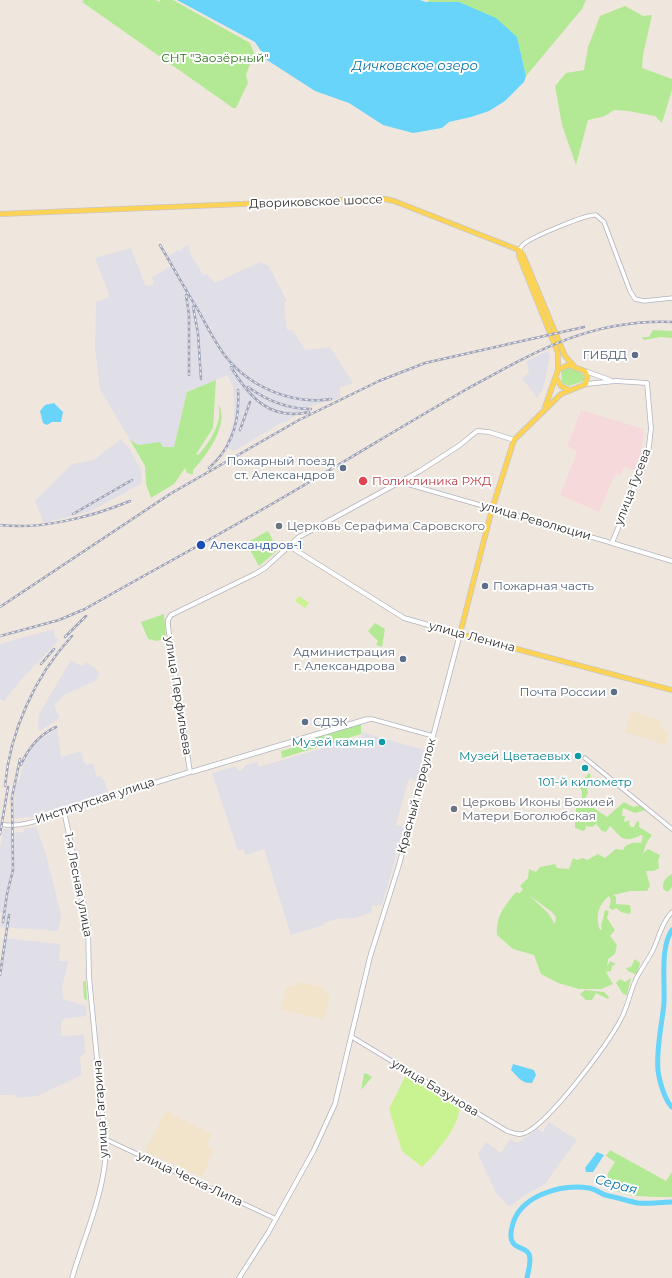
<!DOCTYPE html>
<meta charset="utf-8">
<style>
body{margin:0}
canvas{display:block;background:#efe7dd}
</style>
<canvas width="672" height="1278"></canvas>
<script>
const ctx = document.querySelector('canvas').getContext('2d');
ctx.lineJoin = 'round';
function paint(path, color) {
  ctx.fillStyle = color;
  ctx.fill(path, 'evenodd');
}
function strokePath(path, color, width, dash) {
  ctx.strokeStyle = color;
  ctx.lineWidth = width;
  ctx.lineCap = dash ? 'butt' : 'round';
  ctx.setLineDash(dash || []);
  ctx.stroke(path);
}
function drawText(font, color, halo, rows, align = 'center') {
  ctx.font = font + ' Montserrat,sans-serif';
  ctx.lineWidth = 4;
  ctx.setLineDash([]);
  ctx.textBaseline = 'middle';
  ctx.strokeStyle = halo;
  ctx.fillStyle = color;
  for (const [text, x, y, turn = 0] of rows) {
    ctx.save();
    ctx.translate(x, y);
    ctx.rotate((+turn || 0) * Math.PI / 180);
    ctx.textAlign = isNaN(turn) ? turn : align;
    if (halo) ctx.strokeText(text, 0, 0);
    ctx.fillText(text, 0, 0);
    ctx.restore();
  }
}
const industrial = new Path2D(`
 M 188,244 L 192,257 L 203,275 L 207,274 L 215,283 L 260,262 L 269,266 L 287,301 L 284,303 L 287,330 L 292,330 L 305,350 L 330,347 L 353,383 L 340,388 L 340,397 L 334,400 L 308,407 L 307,412 L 294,413 L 294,416 L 286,422 L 279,424 L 234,451 L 225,447 L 234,422 L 233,386 L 227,375 L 187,392 L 174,447 L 163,447 L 159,443 L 138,445 L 130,440 L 100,389 L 95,349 L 96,302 L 110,297 L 95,258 L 131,248 L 145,285 L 150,286 L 154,284 L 152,277 L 173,265 L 168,256 L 178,250 L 179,251 Z
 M 547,351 L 550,356 L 543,389 L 537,398 L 522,378 L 529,373 L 527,361 Z
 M 121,439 L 129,448 L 141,470 L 142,483 L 91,511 L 44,523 L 35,501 L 72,464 L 94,460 Z
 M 54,629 L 54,635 L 59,640 L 20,681 L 4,701 L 0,699 L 0,644 Z
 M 71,660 L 82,666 L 87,662 L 99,672 L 99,675 L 95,681 L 64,695 L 54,706 L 60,718 L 40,731 L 38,728 L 39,714 Z
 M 57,728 L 61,757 L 81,751 L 84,763 L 87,765 L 93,763 L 97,777 L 101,776 L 102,780 L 104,780 L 108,792 L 33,817 L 14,818 L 15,785 L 16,782 L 19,781 L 25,760 L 36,743 Z
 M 362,732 L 424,750 L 417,781 L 409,778 L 396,825 L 404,827 L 382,905 L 371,906 L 372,912 L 356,918 L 337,919 L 325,922 L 324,925 L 291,935 L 264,849 L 246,855 L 243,849 L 238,851 L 212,773 L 236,766 L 238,771 L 243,769 L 245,765 L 257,762 L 259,767 L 361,737 Z
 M 36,827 L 45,851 L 61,915 L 58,931 L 0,927 L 2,913 L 0,912 L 0,849 L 3,829 L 12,829 L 12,833 L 24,832 L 24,829 Z
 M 3,938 L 60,944 L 59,961 L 68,961 L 62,988 L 63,999 L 86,1006 L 86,1016 L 62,1019 L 61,1030 L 61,1036 L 84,1035 L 85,1052 L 80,1058 L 82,1075 L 38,1096 L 17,1098 L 15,1095 L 0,1095 L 0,964 Z
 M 549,1122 L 577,1140 L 544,1185 L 525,1195 L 509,1207 L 496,1193 L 478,1154 L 486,1142 L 501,1153 L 510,1139 L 515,1142 L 519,1142 L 533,1132 L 536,1128 L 543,1132 Z`);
const education = new Path2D(`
 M 631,711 L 659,720 L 662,729 L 668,731 L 666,745 L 625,732 Z
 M 302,982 L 322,987 L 330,997 L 324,1019 L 281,1010 L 286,988 Z
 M 166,1111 L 212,1134 L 206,1145 L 214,1150 L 202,1177 L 145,1151 Z`);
const medical = new Path2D(`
 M 581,410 L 644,429 L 640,460 L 635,471 L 624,466 L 620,476 L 615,474 L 599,512 L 560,495 L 577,452 L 567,446 Z`);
const green = new Path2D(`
 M 84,0 L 156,0 L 159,2 L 160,0 L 173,0 L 250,43 L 254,53 L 246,75 L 248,83 L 236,108 L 233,108 L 82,2 Z
 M 430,0 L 586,0 L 582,9 L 526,76 L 517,37 L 426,2 Z
 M 625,6 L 643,16 L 652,15 L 643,55 L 642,68 L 672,79 L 672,90 L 662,123 L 655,116 L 628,111 L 614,110 L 605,116 L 588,120 L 576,165 L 562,125 L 555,86 L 566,73 L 584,70 L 588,47 L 600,16 Z
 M 653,330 L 672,331 L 672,338 L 661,337 L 644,340 L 642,337 L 649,337 Z
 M 568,367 L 580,371 L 585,377 L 584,381 L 569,386 L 562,383 L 561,372 Z
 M 216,380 L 213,428 L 196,454 L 198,455 C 207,446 222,424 219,409 C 219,407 218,406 218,404 C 231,422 206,457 193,470 L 193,474 L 187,473 L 185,468 L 174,484 L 151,498 L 146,484 L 145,466 L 130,440 L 138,445 L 160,442 L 163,447 L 174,447 L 187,392 Z
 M 268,531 L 278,550 L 259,566 L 246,543 Z
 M 164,614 L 166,638 L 157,641 L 148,639 L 141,622 Z
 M 375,623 L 385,629 L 382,647 L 376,645 L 378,641 L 368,631 Z
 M 361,724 L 361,734 L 282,758 L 281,751 L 310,743 L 311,739 Z
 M 589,773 L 591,775 L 590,779 L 592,784 L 591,786 L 587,788 L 588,793 L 584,801 L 607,817 L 624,802 L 633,807 L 641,805 L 646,810 L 635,813 L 623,808 L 622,816 L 625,816 L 624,822 L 630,820 L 629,824 L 631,827 L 634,827 L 637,821 L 639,822 L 639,827 L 652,835 L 647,842 L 643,853 L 648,849 L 660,855 L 658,861 L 659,868 L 654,871 L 646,871 L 650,886 L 647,891 L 630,891 L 613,895 L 616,897 L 616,904 L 630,905 L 631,912 L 629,914 L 621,912 L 616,908 L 613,910 L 609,908 L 611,900 L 609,896 C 598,905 595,917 600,930 L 602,929 L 601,926 L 605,910 L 609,911 L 607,918 L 615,930 L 610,936 L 617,945 L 615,954 L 608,959 L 607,967 L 610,961 L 616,964 L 612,966 L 611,971 L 606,972 L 613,984 L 601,989 L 579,989 L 558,983 L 541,974 L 534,955 L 513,949 L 497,935 C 496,915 504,907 516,892 L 520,893 L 523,889 L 520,886 L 528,878 L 529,869 L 536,872 L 540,867 L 555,864 L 557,868 L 569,869 L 573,858 L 577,860 L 583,858 L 587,860 L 598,854 L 605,858 L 616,849 L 623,850 C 625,843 635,842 641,843 L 643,836 L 641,835 C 622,845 621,836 610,826 L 606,832 L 602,831 L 596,824 L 592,827 L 586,826 L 585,830 L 583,831 L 575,828 L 575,819 L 573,817 L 573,815 L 576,815 L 576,802 L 582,798 L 582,791 L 578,786 L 578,781 L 581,782 ZM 529,895 L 553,913 L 556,917 L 555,924 L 548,913 Z
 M 672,874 L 672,887 L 668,892 L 663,889 C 662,882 666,877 672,874 Z
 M 635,959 L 640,963 L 637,975 L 628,971 L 626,968 L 631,967 Z
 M 631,978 L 627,995 L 623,994 L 616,983 L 620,979 L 625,982 Z
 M 84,981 L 86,981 L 87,1001 L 84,998 L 83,983 Z
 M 585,990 L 604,992 L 609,997 L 608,999 L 596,993 L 592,1000 L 586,1000 L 580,994 Z
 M 366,1073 L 372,1077 L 361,1090 L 364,1074 Z
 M 610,1150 L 666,1181 L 672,1172 L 672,1197 C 655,1197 615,1199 606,1182 L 608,1173 L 615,1162 L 606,1156 Z`);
const pitch = new Path2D(`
 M 299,596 L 309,603 L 305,608 L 295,601 Z
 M 406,1075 L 459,1107 C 461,1125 435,1154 422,1167 L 402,1151 L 389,1109 Z`);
const water = new Path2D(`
 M 177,0 L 420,0 L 426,2 L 459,2 L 496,18 L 517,37 L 526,76 L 524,82 L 505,101 L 489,111 L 471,117 L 449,122 L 442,128 L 413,133 L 383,125 L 349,103 L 315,91 L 267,60 L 255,42 Z
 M 54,403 L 63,412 L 61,422 L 52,422 L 47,425 L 43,423 L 40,411 L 45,405 Z
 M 513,1064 L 534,1070 L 536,1075 L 532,1083 C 522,1084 518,1077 511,1070 Z
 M 597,1152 L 604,1155 L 593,1172 L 586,1172 L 585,1168 Z`);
const river = new Path2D(`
 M 672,930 C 660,947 665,982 664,1003 C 662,1025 656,1048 658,1070 C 659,1080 665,1101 672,1107
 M 527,1278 C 528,1270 532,1262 529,1254 C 525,1245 506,1251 512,1227 C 519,1195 561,1184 589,1188 C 596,1189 602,1195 609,1196 C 619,1198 628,1201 638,1203 C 649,1204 661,1202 672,1202`);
const tertiary = new Path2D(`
 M 519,250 C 521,247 523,244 525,243 C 535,236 586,214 596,215 L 604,222 L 630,291 L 635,299 L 644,301 L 672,298
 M 400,482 L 612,543
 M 585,758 L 672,829
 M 190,772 L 366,719 L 372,719 L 433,736
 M 193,772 L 371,719
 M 0,824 C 21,829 44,818 64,811
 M 352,1037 L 507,1131 C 513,1133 519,1136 525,1133 C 549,1123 608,1044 621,1019 C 628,1006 630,992 636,979 C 641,969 648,960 653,950 C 659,937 662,922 672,912
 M 105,1139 L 276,1219`);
const secondary = new Path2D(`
 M 585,371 L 610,380
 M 586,384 L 616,381 L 647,383 L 651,429 L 648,454 L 612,543 L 672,561
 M 72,1278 C 84,1237 104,1194 106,1151 L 89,977 L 88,925 L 64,811 L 190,772 L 168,626 L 168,620 L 171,615 L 255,574 L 265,568 L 299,537 L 420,471 L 460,445 L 477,431 L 489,432 L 514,440
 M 239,1278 L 268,1233 L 314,1150 L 335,1104 L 370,957 L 399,865 L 460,634 L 404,618 L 289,546`);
const primary = new Path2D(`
 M 0,214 L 339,200 L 385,199 L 394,201 L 519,250 L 523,255 L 565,356 L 574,366
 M 519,250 L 519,256 L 558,353 L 558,370 L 545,407
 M 558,370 L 568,365 L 585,371 L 587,376 L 586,384 L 561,394 L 514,440 L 492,509 L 460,634 L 672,690
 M 556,378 L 561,386 L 569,390`);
const rail = new Path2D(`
 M 160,245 C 173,267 185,289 198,310 C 207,326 215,343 226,357 C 251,388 293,405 331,399
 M 186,295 L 189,315 L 189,375
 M 193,307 L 198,333 L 201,379
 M 231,367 C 249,397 270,421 309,412
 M 248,387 C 266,400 288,409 311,409
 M 240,430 L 250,402
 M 209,468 C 233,447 240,420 238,390
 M 73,514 L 132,480
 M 0,525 C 40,530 92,517 130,501
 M 0,607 L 170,494 L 299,420 L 379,381 L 425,363 L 584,327
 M 0,636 L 59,620 L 85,609 C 162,565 240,524 316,478 C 367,448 416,418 467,389 C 536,351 591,319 672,322
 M 65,637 L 86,616
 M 41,664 L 54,649
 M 21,765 C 28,748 39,735 56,727
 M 5,786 C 10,731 35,676 72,636
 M 0,834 L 8,787
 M 3,922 L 7,894 L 13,870 L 12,797 L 20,759
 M 0,975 L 9,915`);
const markers = [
 [635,355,4,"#5c6f8a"],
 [343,468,4,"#5c6f8a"],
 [363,481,5,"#e0444e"],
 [279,526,4,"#6b7280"],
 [201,545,5,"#1a4fb4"],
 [485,586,4,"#5c6f8a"],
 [403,659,4,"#5c6f8a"],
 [614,692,4,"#5c6f8a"],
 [305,722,4,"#5c6f8a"],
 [382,742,4,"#0f9aa8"],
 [578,756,4,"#0f9aa8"],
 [585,768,4,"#0f9aa8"],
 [454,809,4,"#6b7280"]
];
const parkNames = [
 ["СНТ \"Заозёрный\"",215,58]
];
const streetNames = [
 ["Двориковское шоссе",316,202,-2],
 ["улица Гусева",633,487,-69],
 ["улица Революции",536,521,16],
 ["улица Ленина",472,637,15],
 ["улица Перфильева",178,696,81],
 ["Красный переулок",417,796,-75],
 ["Институтская улица",95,801,-18],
 ["1-я Лесная улица",78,885,79],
 ["улица Базунова",435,1088,31],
 ["улица Гагарина",101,1109,-94],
 ["улица Ческа-Липа",190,1179,25]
];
const serviceNames = [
 ["ГИБДД",627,355],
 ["Пожарный поезд",335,461],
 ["ст. Александров",335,475],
 ["Пожарная часть",493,586,"left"],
 ["Администрация",395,652],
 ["г. Александрова",395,666],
 ["Почта России",606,692],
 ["СДЭК",313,722,"left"]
];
const healthNames = [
 ["Поликлиника РЖД",372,481]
];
const worshipNames = [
 ["Церковь Серафима Саровского",287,526],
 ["Церковь Иконы Божией",462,802],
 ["Матери Боголюбская",462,816]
];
const transitNames = [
 ["Александров-1",210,545]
];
const cultureNames = [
 ["Музей камня",374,742],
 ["Музей Цветаевых",570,756],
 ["101-й километр",585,782,"center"]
];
const waterNames = [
 ["Дичковское озеро",415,66],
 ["Серая",616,1185,15]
];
paint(industrial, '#e0dee7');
paint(education, '#f1e4cb');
paint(medical, '#f6dadb');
paint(green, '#b3e995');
paint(pitch, '#c9f290');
paint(water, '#68d4f9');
strokePath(river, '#68d4f9', 5);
strokePath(tertiary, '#b1b4c1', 5);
strokePath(secondary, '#b1b4c1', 5.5);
strokePath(primary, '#c8c8c8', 6);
strokePath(tertiary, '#fff', 3.5);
strokePath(secondary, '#fff', 4);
strokePath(primary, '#fcd354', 4.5);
strokePath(rail, '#9fa3b8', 2.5);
strokePath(rail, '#fff', 1, [3]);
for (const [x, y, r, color] of markers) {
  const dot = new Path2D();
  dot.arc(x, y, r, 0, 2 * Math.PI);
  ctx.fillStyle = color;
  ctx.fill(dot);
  strokePath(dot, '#fff', 1.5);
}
drawText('12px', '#287014', '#fff', parkNames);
drawText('12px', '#2c2c2c', '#fff', streetNames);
drawText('12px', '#4e5e75', '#fff', serviceNames, 'right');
drawText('12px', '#be3a42', '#fff', healthNames, 'left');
drawText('12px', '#5b616d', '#fff', worshipNames, 'left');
drawText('12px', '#164399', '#fff', transitNames, 'left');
drawText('12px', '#0d838f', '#fff', cultureNames, 'right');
drawText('italic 13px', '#0272aa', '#fff', waterNames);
</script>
